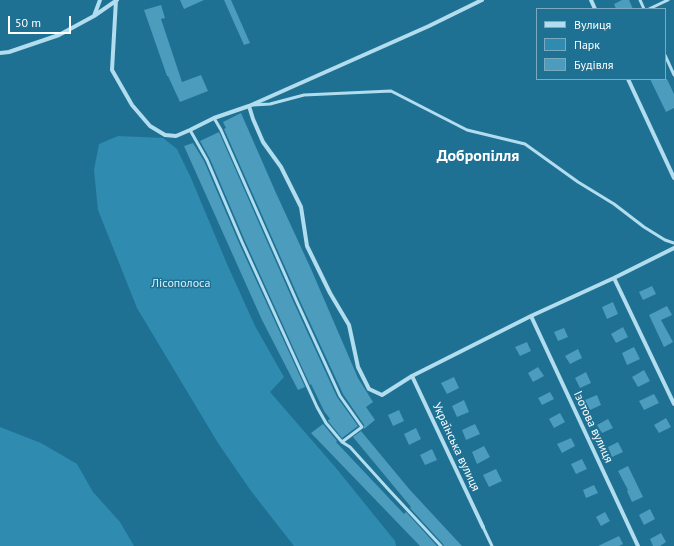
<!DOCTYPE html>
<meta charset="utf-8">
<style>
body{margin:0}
#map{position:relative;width:674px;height:546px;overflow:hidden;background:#1f7194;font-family:"PT Sans",sans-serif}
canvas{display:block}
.legend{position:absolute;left:536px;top:8px;width:130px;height:72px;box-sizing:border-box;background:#1f7194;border:1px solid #79aabf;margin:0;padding:5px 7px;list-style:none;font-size:12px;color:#fff}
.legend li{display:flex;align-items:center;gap:8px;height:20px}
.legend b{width:20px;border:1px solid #79aabf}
.scale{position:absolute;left:8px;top:16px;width:63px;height:18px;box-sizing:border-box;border:2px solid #fff;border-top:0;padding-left:5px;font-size:12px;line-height:14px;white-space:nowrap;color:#fff;-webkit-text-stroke:3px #1f7194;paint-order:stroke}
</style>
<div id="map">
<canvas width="674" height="546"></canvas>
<ul class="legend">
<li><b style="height:5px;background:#b2ddee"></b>Вулиця</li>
<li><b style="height:11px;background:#2f8bb0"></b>Парк</li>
<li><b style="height:11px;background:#4b9cbd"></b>Будівля</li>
</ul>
<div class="scale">50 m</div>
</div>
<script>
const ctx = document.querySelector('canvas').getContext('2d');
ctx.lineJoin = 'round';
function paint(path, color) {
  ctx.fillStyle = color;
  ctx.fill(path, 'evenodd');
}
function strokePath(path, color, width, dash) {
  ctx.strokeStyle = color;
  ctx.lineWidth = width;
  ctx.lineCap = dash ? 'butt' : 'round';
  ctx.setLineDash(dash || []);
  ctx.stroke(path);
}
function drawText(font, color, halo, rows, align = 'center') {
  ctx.font = font + ' "PT Sans",sans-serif';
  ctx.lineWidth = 3;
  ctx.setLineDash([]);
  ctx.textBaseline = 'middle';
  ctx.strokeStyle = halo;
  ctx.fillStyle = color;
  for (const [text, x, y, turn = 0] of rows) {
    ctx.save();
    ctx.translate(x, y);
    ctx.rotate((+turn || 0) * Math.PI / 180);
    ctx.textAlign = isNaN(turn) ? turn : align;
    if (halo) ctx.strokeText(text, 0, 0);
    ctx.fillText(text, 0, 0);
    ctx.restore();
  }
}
const green = new Path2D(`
 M 118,136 L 163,138 L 177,149 L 191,178 L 227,264 L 255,326 L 284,377 L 270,392 L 336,468 L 395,541 L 396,546 L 294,546 L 251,491 L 218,443 L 137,308 L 98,210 L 94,170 L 99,144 Z
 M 0,427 L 41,443 L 77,464 L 93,492 L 120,522 L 134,546 L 0,546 Z`);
const building = new Path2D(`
 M 180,0 L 204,0 L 184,9 Z
 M 224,0 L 231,0 L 250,43 L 244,45 Z
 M 622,0 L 629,0 L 633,9 L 616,9 L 614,4 Z
 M 161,5 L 165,18 L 161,19 L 182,82 L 201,75 L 208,91 L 180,102 L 168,76 L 167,76 L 144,10 Z
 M 650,79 L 667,79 L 674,94 L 674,108 L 666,112 Z
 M 241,113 L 276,193 L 311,269 L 358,378 L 373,402 L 366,407 L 375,420 L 364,429 L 364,425 L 343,394 L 300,301 L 224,129 L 226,128 L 223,122 Z
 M 219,132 L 294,303 L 337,397 L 358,426 L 342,438 L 328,421 L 328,420 L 330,419 L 324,411 L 311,384 L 310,385 L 245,241 L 210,159 L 200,141 Z
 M 193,143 L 204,161 L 239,243 L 305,387 L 298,390 L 262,320 L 184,146 Z
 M 652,286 L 656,294 L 643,300 L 639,292 Z
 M 613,302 L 618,314 L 607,319 L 602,307 Z
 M 667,306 L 672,315 L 661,320 L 673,342 L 664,347 L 649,315 Z
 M 623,327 L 628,337 L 616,343 L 611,334 Z
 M 564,328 L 568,337 L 558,341 L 554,332 Z
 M 527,342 L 531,351 L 520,356 L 515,347 Z
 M 634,347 L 640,359 L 627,365 L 622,353 Z
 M 578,349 L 582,358 L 570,364 L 565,356 Z
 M 538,367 L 544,376 L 533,382 L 528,373 Z
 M 644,370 L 650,381 L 638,387 L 632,377 Z
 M 586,372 L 591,383 L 580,388 L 575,378 Z
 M 454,377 L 459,388 L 447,394 L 441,383 Z
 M 550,392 L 554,399 L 542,405 L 538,398 Z
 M 654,394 L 659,403 L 644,410 L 639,401 Z
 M 597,395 L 601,405 L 590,410 L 585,400 Z
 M 464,400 L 469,412 L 457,417 L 452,406 Z
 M 399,410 L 404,421 L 393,426 L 388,415 Z
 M 560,413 L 565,422 L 554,428 L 549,419 Z
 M 666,418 L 671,427 L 659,433 L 654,425 Z
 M 608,419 L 613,428 L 602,433 L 597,425 Z
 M 323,424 L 337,441 L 336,442 L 404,514 L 406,512 L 437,546 L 420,546 L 311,433 Z
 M 475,424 L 480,434 L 466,440 L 462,430 Z
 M 416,428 L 421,439 L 409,445 L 404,434 Z
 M 361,431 L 410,490 L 462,546 L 444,546 L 443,544 L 410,508 L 411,507 L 353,437 Z
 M 571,438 L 575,446 L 562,453 L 557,444 Z
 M 618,442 L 623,452 L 612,457 L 608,447 Z
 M 484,446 L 490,457 L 477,464 L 472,452 Z
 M 432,449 L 437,460 L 425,465 L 420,455 Z
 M 582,459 L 587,469 L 576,474 L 571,464 Z
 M 628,466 L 643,497 L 632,502 L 627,491 L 628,490 L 618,471 Z
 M 496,469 L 502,481 L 489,487 L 483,475 Z
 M 594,485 L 598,493 L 586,498 L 583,490 Z
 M 650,509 L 655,519 L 644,525 L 639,515 Z
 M 605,512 L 610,521 L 601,526 L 596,517 Z
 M 661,533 L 666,542 L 660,546 L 653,546 L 650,539 Z
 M 619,536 L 623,544 L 619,546 L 598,546 Z`);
const service = new Path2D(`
 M 640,0 L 644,9
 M 649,9 L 668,0
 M 665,55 L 674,75
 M 253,105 L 270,104 L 304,95 L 391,91 L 467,130 L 525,144 L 578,182 L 614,204 L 644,227 L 665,240 L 674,243
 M 214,118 L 221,130 L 297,302 L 340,396 L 362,427 L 342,442
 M 190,130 L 207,160 L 242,242 L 317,407 L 326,423 L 342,442 L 350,447 L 388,489 L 441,546
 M 483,527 L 492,546`);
const minor = new Path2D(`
 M 116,0 L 112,70 L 132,105 L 150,126 L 165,135 L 176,136 L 190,130 L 214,118 L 249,106 L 429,26 L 482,0
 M 591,0 L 595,9
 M 94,16 L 100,0
 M 0,53 L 9,52 L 59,35 L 94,16 L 117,0
 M 628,79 L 674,178
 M 249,106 L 253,119 L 263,142 L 281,167 L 301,207 L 307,246 L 330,293 L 349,325 L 358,367 L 369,389 L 382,395 L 412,376 L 531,316 L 614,278 L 674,248
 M 614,278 L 674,404
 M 531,316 L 638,546
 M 412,376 L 483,527`);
const parkNames = [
 ["Лісополоса",181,284]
];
const streetNames = [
 ["Ізотова вулиця",593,427,65],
 ["Українська вулиця",456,447,65]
];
const districtNames = [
 ["Добропілля",478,156]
];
paint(green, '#2f8bb0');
paint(building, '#4b9cbd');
strokePath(service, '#b2ddee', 3);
strokePath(minor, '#b2ddee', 4);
drawText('12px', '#d8f0fa', '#1f7194', parkNames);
drawText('12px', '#fff', '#1f7194', streetNames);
drawText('bold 16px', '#fff', '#1f7194', districtNames);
</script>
